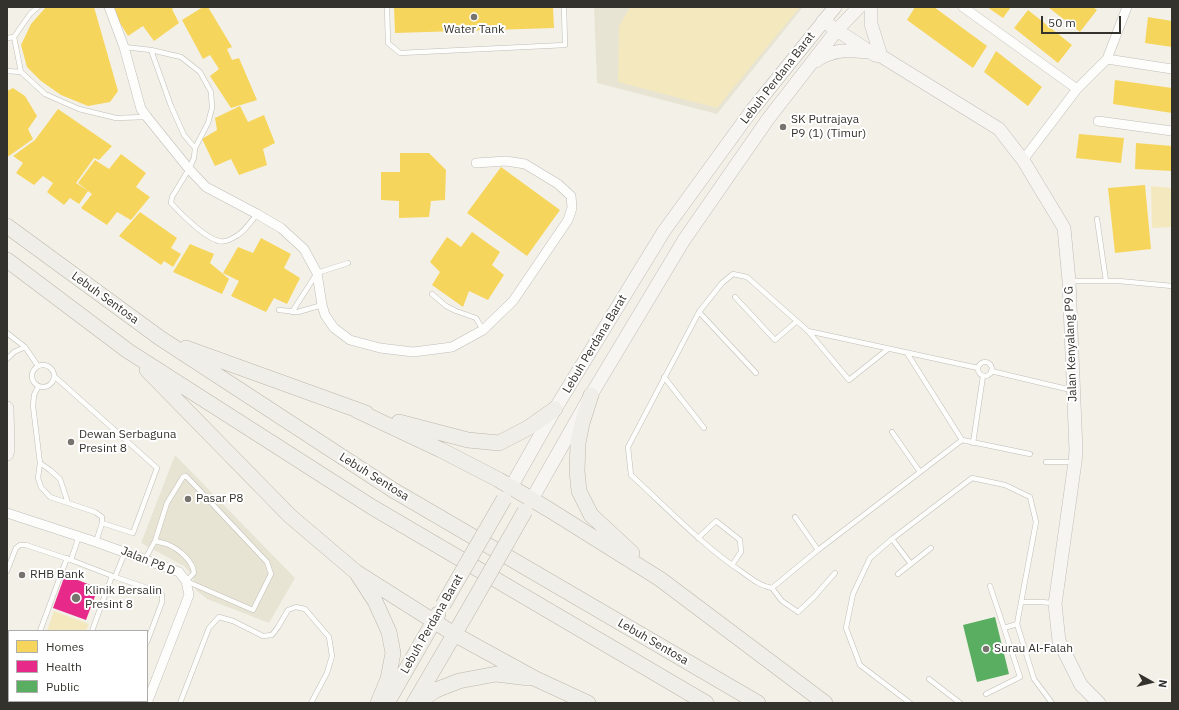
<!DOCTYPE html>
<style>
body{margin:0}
#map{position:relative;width:1179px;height:710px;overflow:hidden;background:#f3f0e8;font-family:"IBM Plex Sans",sans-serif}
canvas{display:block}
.frame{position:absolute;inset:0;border:8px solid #34322c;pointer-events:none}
.legend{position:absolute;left:8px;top:630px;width:140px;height:72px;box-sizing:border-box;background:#fff;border:1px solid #aeadab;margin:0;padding:5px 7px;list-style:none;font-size:12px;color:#34322c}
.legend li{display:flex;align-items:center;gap:8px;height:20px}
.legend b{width:20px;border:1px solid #aeadab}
.north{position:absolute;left:1131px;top:662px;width:40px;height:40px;-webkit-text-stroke:3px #fff;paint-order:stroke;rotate:98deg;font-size:11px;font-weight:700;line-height:16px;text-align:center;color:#34322c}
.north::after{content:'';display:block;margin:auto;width:14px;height:18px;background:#34322c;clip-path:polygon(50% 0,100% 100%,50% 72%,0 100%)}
.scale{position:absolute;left:1041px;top:16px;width:80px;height:18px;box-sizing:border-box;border:2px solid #34322c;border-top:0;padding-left:5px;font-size:12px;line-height:14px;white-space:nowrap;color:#34322c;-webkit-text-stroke:3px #fff;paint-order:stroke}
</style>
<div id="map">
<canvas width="1179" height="710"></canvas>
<div class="frame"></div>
<ul class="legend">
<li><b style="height:11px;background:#f6d55c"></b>Homes</li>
<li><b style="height:11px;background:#e7298a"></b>Health</li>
<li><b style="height:11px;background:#5aae61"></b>Public</li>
</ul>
<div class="north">N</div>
<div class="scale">50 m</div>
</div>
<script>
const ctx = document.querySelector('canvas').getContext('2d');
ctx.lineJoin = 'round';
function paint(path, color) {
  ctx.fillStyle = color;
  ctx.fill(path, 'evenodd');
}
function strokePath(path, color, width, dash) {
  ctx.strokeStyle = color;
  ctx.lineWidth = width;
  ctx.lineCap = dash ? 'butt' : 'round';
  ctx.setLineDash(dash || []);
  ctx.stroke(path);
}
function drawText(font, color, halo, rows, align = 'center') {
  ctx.font = font + ' "IBM Plex Sans",sans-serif';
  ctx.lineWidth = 4;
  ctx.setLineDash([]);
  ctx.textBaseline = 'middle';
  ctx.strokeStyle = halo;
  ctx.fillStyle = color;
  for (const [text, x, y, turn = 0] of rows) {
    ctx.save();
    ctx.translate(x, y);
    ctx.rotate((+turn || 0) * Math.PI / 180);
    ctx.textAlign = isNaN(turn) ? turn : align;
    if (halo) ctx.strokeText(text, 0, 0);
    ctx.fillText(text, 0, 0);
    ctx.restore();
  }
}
const built = new Path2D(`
 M 594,7 L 803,7 L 717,114 L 597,83 Z
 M 175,455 L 295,578 L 269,623 L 207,599 L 196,590 L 192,575 L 184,566 L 141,543 Z`);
const green = new Path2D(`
 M 630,7 L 800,7 L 717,108 L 618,82 L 619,26 Z
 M 1151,186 L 1172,188 L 1172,227 L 1152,228 Z
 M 54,611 L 89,624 L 86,631 L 47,631 Z`);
const homes = new Path2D(`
 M 46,7 L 94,7 L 118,91 L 110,102 L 88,106 L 61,95 L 41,81 L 27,67 L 21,45 L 31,24 Z
 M 116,7 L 175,7 L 172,9 L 179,23 L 154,41 L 143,26 L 128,36 L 112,10 Z
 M 203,7 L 208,7 L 232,47 L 227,49 L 232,60 L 239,58 L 257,100 L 231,108 L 210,76 L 219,69 L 210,55 L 203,59 L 182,20 Z
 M 394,7 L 553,7 L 554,28 L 395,33 Z
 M 915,7 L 934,7 L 987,46 L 973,68 L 907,20 Z
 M 987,7 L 1011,7 L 1003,18 Z
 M 1048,7 L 1093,7 L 1097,10 L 1080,32 Z
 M 1028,10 L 1072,45 L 1058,63 L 1014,28 Z
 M 1148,17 L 1172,21 L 1172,47 L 1145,43 Z
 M 996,51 L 1042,87 L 1028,106 L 984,72 Z
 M 1115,80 L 1172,88 L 1172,113 L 1113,104 Z
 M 13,88 L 25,96 L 37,116 L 28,129 L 33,139 L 9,156 L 7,155 L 7,91 Z
 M 240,106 L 248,122 L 264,115 L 275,143 L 263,149 L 267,165 L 239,175 L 231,159 L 215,166 L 202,139 L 217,130 L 215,118 Z
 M 58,109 L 112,146 L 99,160 L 94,158 L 76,183 L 88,191 L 78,183 L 95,160 L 109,169 L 121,154 L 146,173 L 136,187 L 150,197 L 131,220 L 117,212 L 107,225 L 81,208 L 92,194 L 88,191 L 79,204 L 70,198 L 64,205 L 47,192 L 53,183 L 43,176 L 34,185 L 16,173 L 23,163 L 13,156 L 35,140 Z
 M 1079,134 L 1124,138 L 1121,163 L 1076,158 Z
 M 1136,143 L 1172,146 L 1172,171 L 1135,169 Z
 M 400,153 L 429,153 L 446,170 L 445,200 L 431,201 L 429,217 L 399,218 L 399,201 L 381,200 L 381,172 L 400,172 Z
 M 501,167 L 560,210 L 527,256 L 467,213 Z
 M 1145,185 L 1151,249 L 1115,253 L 1108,188 Z
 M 140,212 L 177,238 L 171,248 L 181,254 L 173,267 L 164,261 L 161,265 L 119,236 Z
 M 472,232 L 500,252 L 492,265 L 504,275 L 488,300 L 469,291 L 463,307 L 432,285 L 440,272 L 430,262 L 447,237 L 461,247 Z
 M 261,238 L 291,254 L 284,268 L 300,278 L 287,304 L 274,298 L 266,312 L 231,296 L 239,281 L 223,273 L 238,247 L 253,253 Z
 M 190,244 L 214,254 L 210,263 L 229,279 L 222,294 L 173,272 Z`);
const health = new Path2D(`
 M 65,575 L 98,588 L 86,620 L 53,608 Z`);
const public = new Path2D(`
 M 995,617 L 1009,674 L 977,682 L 963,625 Z`);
const lane = new Path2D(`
 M 38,7 L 30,14 L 14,37 L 21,72 L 45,94 L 79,109 L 116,118 L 146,117
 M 387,7 L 388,43 L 400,53 L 565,45 L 564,7
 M 7,38 L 14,37
 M 124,47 L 151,50 L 181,57 L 200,72 L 211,92 L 212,108 L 208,123 L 195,148 L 194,158 L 189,169 L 172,197 L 171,203 C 181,214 205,238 219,241 C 222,242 228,241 231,239 C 243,234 249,224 257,214
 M 151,50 L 171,106 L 184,135 L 195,148
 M 7,71 L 21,72
 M 1097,219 L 1106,281
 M 1070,281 L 1119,281 L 1172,286
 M 432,294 L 446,306 L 456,311 L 476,318 L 483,330
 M 735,297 L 775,340 L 797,321
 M 279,310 L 298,312 L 322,305
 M 292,312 L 317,273 L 348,263
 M 699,312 L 756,373
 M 808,331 L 849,380 L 888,349
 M 7,333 L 25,347 L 38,366
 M 907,353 L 962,440
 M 7,359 L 14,352 L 25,347
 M978 369a7 7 0 1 1 14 0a7 7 0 1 1-14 0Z
 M32 376a11 11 0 1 1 22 0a11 11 0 1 1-22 0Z
 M 978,368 L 808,331 L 747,277 L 733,274 L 722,283 L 699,312 L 628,447 L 631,475 C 667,508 702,545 742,572 C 752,579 760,586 772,588 L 818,550 L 962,440 L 1030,454
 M 991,371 L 1071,390
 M 54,376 L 157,468 L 133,533 L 102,523
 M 664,377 L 704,428
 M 38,387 L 34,395 L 33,406 L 40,463 L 38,478 L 41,487 L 50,497 L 95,512 L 102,517 L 102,523 L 96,542
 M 892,432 L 920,472
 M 973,443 L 983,376
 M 1046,462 L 1073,462
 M 40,463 L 50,470 L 60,479 L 68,503
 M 795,517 L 818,550
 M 698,538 L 716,521 L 740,540 L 741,552 L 732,565
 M 892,539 L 911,564
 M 145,559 L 155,541 L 167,503 L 183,477 L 186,476 L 267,562 L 271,574 L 253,610 L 186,581 L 194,573 C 193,561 179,549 167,544 C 163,543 159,542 155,541
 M 71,560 L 79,536
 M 7,571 L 16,548 L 20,545 L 26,545 L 71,560 L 115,577 L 156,591 L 162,595 L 162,602 L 147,642
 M 898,574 L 931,548
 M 115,577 L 125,552
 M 990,586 L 1004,628 L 1017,624
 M 772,588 L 782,601 L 798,612 L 814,597 L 835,573
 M 1021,602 L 1040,602 L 1053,603
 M 40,631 L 67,558
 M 92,631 L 112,576
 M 7,647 L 9,648
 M 929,679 L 960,703
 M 986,694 L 1020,677 L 1004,628
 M 180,703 L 209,628 L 219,617 L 233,621 L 263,636 L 272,635 L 278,627 L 288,610 L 296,607 L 305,609 L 329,637 L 332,656 L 327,673 L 311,703
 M 910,703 L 860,665 L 846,628 L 853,594 L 870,558 L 892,539 L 972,478 L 1005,485 L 1030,497 L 1036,522 L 1017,624 L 1034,679 L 1052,703`);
const street = new Path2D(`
 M 109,7 L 124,47 L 141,109 L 147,117 L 189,169 L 206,187 L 257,214 L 281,228 L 304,249 L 317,273 L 322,305 L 325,315 L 334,328 L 350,340 L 380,348 L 413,352 L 452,347 L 483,330 L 513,301 L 568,220 L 572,208 L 571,196 L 558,184 L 525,164 L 506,161 L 476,163
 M 963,7 L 1077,89
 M 1107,59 L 1172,69
 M 1098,121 L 1172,131
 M 1023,160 L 1077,89 L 1107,59 L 1127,7
 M 7,513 L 96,542 L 179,572 L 186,581 L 189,595 L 147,703
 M 7,682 L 9,682
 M 59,701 L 64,703`);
const secondary = new Path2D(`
 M 871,7 L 871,24 L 881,56
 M 823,21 L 875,55 L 881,56 L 999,129 L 1023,160 L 1064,228 L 1069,281 L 1076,451 L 1075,462 L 1055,604 L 1059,641 L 1081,685 L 1099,703
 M 816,61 C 820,58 825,55 830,54 C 842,49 856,51 868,52
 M 7,408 L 8,449 L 7,454
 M 511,487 L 555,409 L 664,231 L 752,110 L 835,7
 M 532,499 L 591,395 L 684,240 L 768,119 L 837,30 L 859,7`);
const primary = new Path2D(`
 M 7,226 L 160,338 L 393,490 L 758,703
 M 7,260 L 128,351 L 372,507 L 706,703
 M 186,348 L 366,413
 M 147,370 L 290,516 L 356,572 L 454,634 L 536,679 L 588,703
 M 591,395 L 582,423 L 578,443 L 577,471 L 579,491 L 591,515 L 632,553
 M 356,410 L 441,450 L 499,480 L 548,509 L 660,579 L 825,703
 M 399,422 L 468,440 L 499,443 L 528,428 L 555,409
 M 358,575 L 375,601 L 389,632 L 393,653 L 388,679 L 378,703
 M 387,703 L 438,614
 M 414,703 L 465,616
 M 417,703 L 436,690 L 459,681 L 496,674 L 529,678`);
const primaryBridge = new Path2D(`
 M 443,605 L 504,499
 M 465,616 L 525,511`);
const markers = [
 [474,17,4,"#77746e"],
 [783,127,4,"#77746e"],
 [71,442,4,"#77746e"],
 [188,499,4,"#77746e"],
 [22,575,4,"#77746e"],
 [76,598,5,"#77746e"],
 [986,649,4,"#77746e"]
];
const poiNames = [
 ["Water Tank",474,30,"center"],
 ["SK Putrajaya",791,120],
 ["P9 (1) (Timur)",791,134],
 ["Dewan Serbaguna",79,435],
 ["Presint 8",79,449],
 ["Pasar P8",196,499],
 ["RHB Bank",30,575],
 ["Klinik Bersalin",85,591],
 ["Presint 8",85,605],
 ["Surau Al-Falah",994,649]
];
const streetNames = [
 ["Lebuh Perdana Barat",778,78,-52],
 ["Lebuh Sentosa",105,298,36],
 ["Lebuh Perdana Barat",595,344,-59],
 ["Jalan Kenyalang P9 G",1071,344,-92],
 ["Lebuh Sentosa",374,477,32],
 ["Jalan P8 D",148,561,22],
 ["Lebuh Perdana Barat",432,624,-60],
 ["Lebuh Sentosa",653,642,30]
];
paint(built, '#e8e4d4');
paint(green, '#f4e8bf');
paint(homes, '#f6d55c');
paint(health, '#e7298a');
paint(public, '#5aae61');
strokePath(lane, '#c0bdb7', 5.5);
strokePath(street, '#c0bdb7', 10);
strokePath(secondary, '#c0bdb7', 14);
strokePath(primary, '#bbb7aa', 16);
strokePath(lane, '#fdfdfc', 4.5);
strokePath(street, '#fdfdfc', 9);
strokePath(secondary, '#f6f5f2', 13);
strokePath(primary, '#f0eee8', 15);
strokePath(primaryBridge, '#bbb7aa', 16, []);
strokePath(primaryBridge, '#f0eee8', 15);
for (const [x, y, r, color] of markers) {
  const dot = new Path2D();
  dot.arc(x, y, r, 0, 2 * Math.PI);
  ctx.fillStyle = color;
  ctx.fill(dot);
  strokePath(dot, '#fff', 1.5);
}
drawText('12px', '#34322c', '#fff', poiNames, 'left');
drawText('12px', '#34322c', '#fff', streetNames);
</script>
